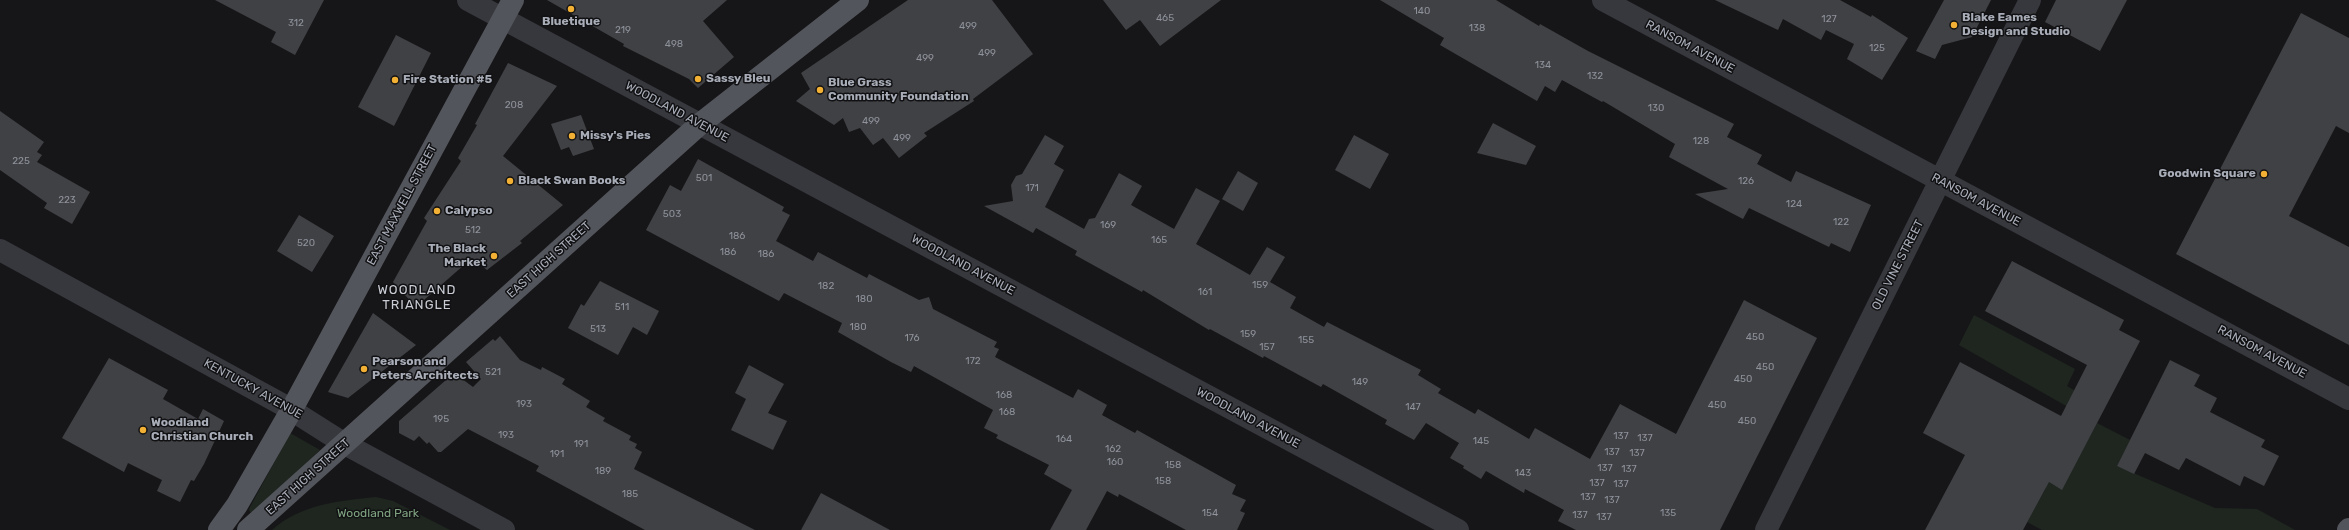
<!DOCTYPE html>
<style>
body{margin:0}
canvas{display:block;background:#161618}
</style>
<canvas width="2349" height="530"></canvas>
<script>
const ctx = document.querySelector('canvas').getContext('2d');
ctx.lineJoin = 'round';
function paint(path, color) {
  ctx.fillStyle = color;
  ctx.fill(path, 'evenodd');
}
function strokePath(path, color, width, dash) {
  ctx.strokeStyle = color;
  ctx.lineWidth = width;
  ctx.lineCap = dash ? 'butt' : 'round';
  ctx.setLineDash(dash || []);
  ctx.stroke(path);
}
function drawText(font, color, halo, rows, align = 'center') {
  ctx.font = font + ' Rubik,sans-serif';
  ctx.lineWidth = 3;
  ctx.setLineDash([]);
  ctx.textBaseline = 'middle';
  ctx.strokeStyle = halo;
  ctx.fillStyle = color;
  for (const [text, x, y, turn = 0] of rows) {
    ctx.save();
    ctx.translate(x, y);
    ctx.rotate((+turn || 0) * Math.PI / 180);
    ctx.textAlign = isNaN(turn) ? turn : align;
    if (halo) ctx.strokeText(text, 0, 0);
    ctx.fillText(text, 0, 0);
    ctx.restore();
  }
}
const green = new Path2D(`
 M 1974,315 L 2075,369 L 2067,386 L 2077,392 L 2068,407 L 1959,345 Z
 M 2097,423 L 2130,440 L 2117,466 L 2215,508 L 2257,509 L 2295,530 L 2042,530 L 2027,522 L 2045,490 L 2047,481 L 2062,489 Z
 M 290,433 L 320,450 L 254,512 L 250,512 L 249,509 Z
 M 376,497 L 393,501 L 450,530 L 272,530 C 301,504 339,501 376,497 Z`);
const building = new Path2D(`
 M 215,0 L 324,0 L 295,55 L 271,42 L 276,32 Z
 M 547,0 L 727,0 L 703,21 L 734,57 L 698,88 L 689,79 L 623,46 L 624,44 Z
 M 908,0 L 992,0 L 1033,54 L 973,99 L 974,101 L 924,133 L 927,136 L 899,158 L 883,138 L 873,145 L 860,128 L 849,132 L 843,118 L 834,125 L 796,101 L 810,89 L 801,73 Z
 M 1103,0 L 1221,0 L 1160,46 L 1140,20 L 1126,30 Z
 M 1380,0 L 1496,0 L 1539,26 L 1540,24 L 1588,51 L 1734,124 L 1727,137 L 1762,155 L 1757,164 L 1791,182 L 1796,171 L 1871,205 L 1850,252 L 1831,243 L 1829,247 L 1749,208 L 1743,219 L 1695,194 L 1728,189 L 1669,157 L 1675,144 L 1603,101 L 1602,102 L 1562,80 L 1555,92 L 1545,86 L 1537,101 L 1440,45 L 1444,38 Z
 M 1715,0 L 1840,0 L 1871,17 L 1872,15 L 1908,38 L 1882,80 L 1847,59 L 1854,44 L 1826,30 L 1821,40 L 1783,19 L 1778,30 Z
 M 1944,0 L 1991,0 L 1972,37 L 1942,45 L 1935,59 L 1916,51 Z
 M 2056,0 L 2127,0 L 2100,51 L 2045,22 Z
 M 2301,13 L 2349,38 L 2349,133 L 2336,126 L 2289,216 L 2349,247 L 2349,345 L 2176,254 Z
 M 396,35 L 431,53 L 394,126 L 358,107 Z
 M 508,63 L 557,86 L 503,156 L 563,205 L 520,241 L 522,243 L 487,270 L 472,258 L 416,307 L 393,282 L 427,221 L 424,218 L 461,161 L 458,158 L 477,125 L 475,124 Z
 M 0,111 L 44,142 L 37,152 L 42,155 L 37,162 L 90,192 L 72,224 L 44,208 L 47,203 L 0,170 Z
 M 581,115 L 594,149 L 573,156 L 569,147 L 561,150 L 551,124 Z
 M 1493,123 L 1536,146 L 1526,165 L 1477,153 Z
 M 1045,135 L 1064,146 L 1054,164 L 1064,170 L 1045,207 L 1084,229 L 1089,219 L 1095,218 L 1119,173 L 1142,186 L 1131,205 L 1174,229 L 1196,188 L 1220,201 L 1196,244 L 1250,275 L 1267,247 L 1285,257 L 1270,282 L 1296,297 L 1290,308 L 1324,327 L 1327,322 L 1421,370 L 1418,375 L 1441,389 L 1438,393 L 1475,414 L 1478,409 L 1529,439 L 1535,428 L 1590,459 L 1620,404 L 1676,434 L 1744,300 L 1817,338 L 1720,530 L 1576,530 L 1558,521 L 1564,510 L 1525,489 L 1524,493 L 1486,471 L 1481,479 L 1463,468 L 1464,466 L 1450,458 L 1459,443 L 1426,423 L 1414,440 L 1385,424 L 1387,420 L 1323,384 L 1321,387 L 1264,356 L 1263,358 L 1210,329 L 1209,330 L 1143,290 L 1142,292 L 1075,255 L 1077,251 L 1036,228 L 1033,233 L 984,206 L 1013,201 L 1011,185 L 1016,176 L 1022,174 Z
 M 1354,135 L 1389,154 L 1370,189 L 1335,170 Z
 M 698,159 L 784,207 L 782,211 L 790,215 L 776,241 L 813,261 L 818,252 L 867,278 L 869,274 L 919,300 L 929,297 L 933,309 L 997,342 L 994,347 L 999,349 L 995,357 L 1073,398 L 1078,389 L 1107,405 L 1102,415 L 1135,433 L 1137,430 L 1236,485 L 1232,494 L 1246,500 L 1240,511 L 1245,513 L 1237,530 L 1186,530 L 1119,494 L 1118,497 L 1107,491 L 1086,530 L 1050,530 L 1072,490 L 1044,474 L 1049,465 L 996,438 L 998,435 L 984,428 L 993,410 L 914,366 L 911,372 L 891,362 L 838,332 L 842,323 L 784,293 L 779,301 L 646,230 L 670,185 L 681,191 Z
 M 1238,171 L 1258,183 L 1243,211 L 1222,199 Z
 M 299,215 L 334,236 L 312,272 L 277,251 Z
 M 2012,261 L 2124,320 L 2119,330 L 2140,341 L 2062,490 L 2049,482 L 2023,530 L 1925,530 L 1965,455 L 1923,433 L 1960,362 L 2061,416 L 2087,365 L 1985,311 Z
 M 600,281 L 659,311 L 647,335 L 633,327 L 618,355 L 568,328 L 581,304 L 584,306 Z
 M 373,313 L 416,345 L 348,398 L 328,392 Z
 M 500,336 L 520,360 L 541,370 L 542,367 L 565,379 L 562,384 L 590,401 L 586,407 L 605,418 L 603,421 L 631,436 L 629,440 L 637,444 L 635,448 L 642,452 L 634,469 L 755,530 L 645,530 L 536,471 L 539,466 L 468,429 L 441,452 L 438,452 L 429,442 L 427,444 L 419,436 L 414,441 L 399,433 L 399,421 L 454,373 L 473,387 L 481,379 L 466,362 L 493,339 L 495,341 Z
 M 109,358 L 168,390 L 163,399 L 198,419 L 203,409 L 224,421 L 204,464 L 194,481 L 191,480 L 180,502 L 157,491 L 162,480 L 128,463 L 124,472 L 62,438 Z
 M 2170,360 L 2200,375 L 2194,386 L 2217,398 L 2210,412 L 2265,440 L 2261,447 L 2279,456 L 2264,486 L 2244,476 L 2240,486 L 2186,458 L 2179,470 L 2145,453 L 2134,474 L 2117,466 Z
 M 749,365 L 784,384 L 768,413 L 787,421 L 773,450 L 731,430 L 746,399 L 735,393 Z
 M 821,493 L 890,530 L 801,530 Z`);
const minor = new Path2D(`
 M 1603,0 L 2349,399
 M 0,250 L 285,406 L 345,444 L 504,530
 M 1766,530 L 2030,0`);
const tertiary = new Path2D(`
 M 468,0 L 1458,530`);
const primary = new Path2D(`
 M 219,530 L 237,505 L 292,409 L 513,0
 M 248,530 L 700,124 L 858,0
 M 2348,530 L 2349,529`);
const markers = [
 [571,9,4,"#f2b134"],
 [1954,25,4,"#f2b134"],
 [698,79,4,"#f2b134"],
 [395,80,4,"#f2b134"],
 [820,90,4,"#f2b134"],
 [572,136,4,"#f2b134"],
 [2264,174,4,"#f2b134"],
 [510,181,4,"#f2b134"],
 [437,211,4,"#f2b134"],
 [494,256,4,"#f2b134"],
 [364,369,4,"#f2b134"],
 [143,430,4,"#f2b134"]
];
const numberNames = [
 ["140",1422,11],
 ["465",1165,18],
 ["127",1829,19],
 ["312",296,23],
 ["499",968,26],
 ["138",1477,28],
 ["219",623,30],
 ["498",674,44],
 ["125",1877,48],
 ["499",987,53],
 ["499",925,58],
 ["134",1543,65],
 ["132",1595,76],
 ["208",514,105],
 ["130",1656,108],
 ["499",871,121],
 ["499",902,138],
 ["128",1701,141],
 ["225",21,161],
 ["501",704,178],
 ["126",1746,181],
 ["171",1032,188],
 ["223",67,200],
 ["124",1794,204],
 ["503",672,214],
 ["122",1841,222],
 ["169",1108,225],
 ["512",473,230],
 ["186",737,236],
 ["165",1159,240],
 ["520",306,243],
 ["186",728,252],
 ["186",766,254],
 ["159",1260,285],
 ["182",826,286],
 ["161",1205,292],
 ["180",864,299],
 ["511",622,307],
 ["180",858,327],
 ["513",598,329],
 ["159",1248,334],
 ["450",1755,337],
 ["176",912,338],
 ["155",1306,340],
 ["157",1267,347],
 ["172",973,361],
 ["450",1765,367],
 ["521",493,372],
 ["450",1743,379],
 ["149",1360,382],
 ["168",1004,395],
 ["193",524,404],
 ["450",1717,405],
 ["147",1413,407],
 ["168",1007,412],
 ["195",441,419],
 ["450",1747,421],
 ["193",506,435],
 ["137",1621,436],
 ["137",1645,438],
 ["164",1064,439],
 ["145",1481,441],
 ["191",581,444],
 ["162",1113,449],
 ["137",1612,452],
 ["137",1637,453],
 ["191",557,454],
 ["160",1115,462],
 ["158",1173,465],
 ["137",1605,468],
 ["137",1629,469],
 ["189",603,471],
 ["143",1523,473],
 ["158",1163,481],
 ["137",1597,483],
 ["137",1621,484],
 ["185",630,494],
 ["137",1588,497],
 ["137",1612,500],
 ["154",1210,513],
 ["135",1668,513],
 ["137",1580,515],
 ["137",1604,517]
];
const poiNames = [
 ["Blake Eames",1962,18],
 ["Design and Studio",1962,32],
 ["Bluetique",571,22,"center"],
 ["Sassy Bleu",706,79],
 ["Fire Station #5",403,80],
 ["Blue Grass",828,83],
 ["Community Foundation",828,97],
 ["Missy's Pies",580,136],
 ["Goodwin Square",2256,174,"right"],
 ["Black Swan Books",518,181],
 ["Calypso",445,211],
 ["The Black",486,249,"right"],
 ["Market",486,263,"right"],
 ["Pearson and",372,362],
 ["Peters Architects",372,376],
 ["Woodland",151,423],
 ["Christian Church",151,437]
];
const streetNames = [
 ["RANSOM AVENUE",1690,47,28],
 ["WOODLAND AVENUE",677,112,28],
 ["RANSOM AVENUE",1976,200,28],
 ["EAST MAXWELL STREET",402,205,-62],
 ["EAST HIGH STREET",549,260,-42],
 ["WOODLAND AVENUE",963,265,28],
 ["OLD VINE STREET",1898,265,-63],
 ["RANSOM AVENUE",2262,352,28],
 ["KENTUCKY AVENUE",253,389,29],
 ["WOODLAND AVENUE",1248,418,28],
 ["EAST HIGH STREET",308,477,-42]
];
const parkNames = [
 ["Woodland Park",378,514]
];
const neighbourhoodNames = [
 ["WOODLAND",417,290],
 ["TRIANGLE",417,305]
];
paint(green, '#1e261f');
paint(building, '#404145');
strokePath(minor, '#37383d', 22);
strokePath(tertiary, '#37383d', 22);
strokePath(primary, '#53555c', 22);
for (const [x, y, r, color] of markers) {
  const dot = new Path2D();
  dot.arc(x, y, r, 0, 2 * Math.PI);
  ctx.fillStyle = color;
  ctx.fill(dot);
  strokePath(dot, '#111113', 1.5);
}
drawText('10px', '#8e929b', null, numberNames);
drawText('bold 12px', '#a8adb8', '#111113', poiNames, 'left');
drawText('12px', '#a8adb8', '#111113', streetNames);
drawText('12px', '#7fa381', '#111113', parkNames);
ctx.letterSpacing = '1px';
drawText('13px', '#c9ccd4', '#111113', neighbourhoodNames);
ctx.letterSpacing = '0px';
</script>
